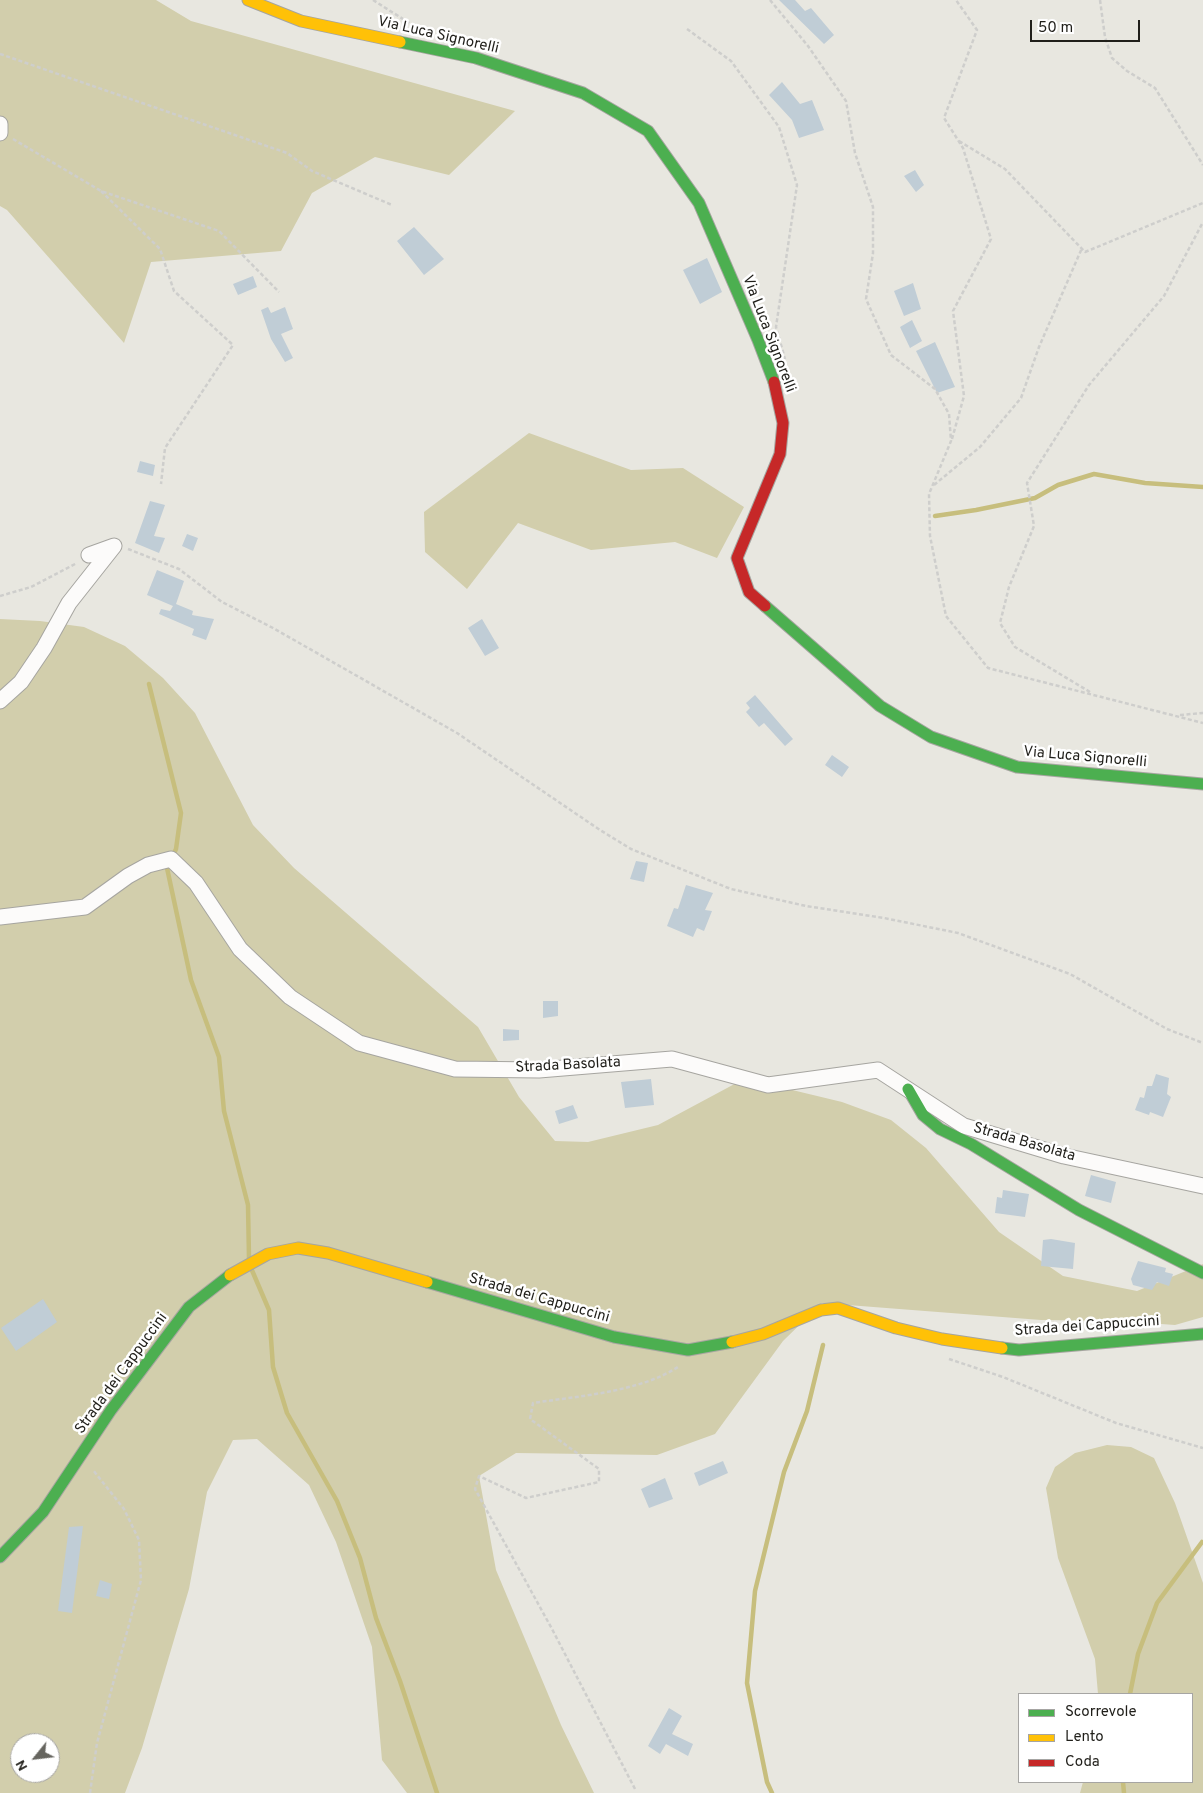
<!DOCTYPE html>
<style>
body{margin:0}
#map{position:relative;width:1203px;height:1793px;overflow:hidden;background:#e8e7e0;font-family:Overpass,sans-serif}
canvas{display:block}
.legend{position:absolute;left:1018px;top:1693px;width:175px;height:90px;box-sizing:border-box;background:#fff;border:1px solid #a6a5a3;margin:0;padding:6px 9px;list-style:none;font-size:15px;color:#201f1a}
.legend li{display:flex;align-items:center;gap:10px;height:25px}
.legend b{width:25px;border:1px solid #a6a5a3}
.north{position:absolute;left:10px;top:1733px;width:50px;height:50px;box-sizing:border-box;background:#fff;border:1px solid #a6a5a3;border-radius:50%;rotate:241deg;font-size:14px;font-weight:700;line-height:20px;text-align:center;color:#201f1a}
.north::after{content:'';display:block;margin:auto;width:18px;height:22px;background:#66655f;clip-path:polygon(50% 0,100% 100%,50% 72%,0 100%)}
.scale{position:absolute;left:1030px;top:20px;width:110px;height:22px;box-sizing:border-box;border:2px solid #201f1a;border-top:0;padding-left:6px;font-size:15px;line-height:18px;white-space:nowrap;color:#201f1a;-webkit-text-stroke:4px #fff;paint-order:stroke}
</style>
<div id="map">
<canvas width="1203" height="1793"></canvas>
<ul class="legend">
<li><b style="height:6px;background:#4caf50"></b>Scorrevole</li>
<li><b style="height:6px;background:#ffc107"></b>Lento</li>
<li><b style="height:6px;background:#c62828"></b>Coda</li>
</ul>
<div class="north">N</div>
<div class="scale">50 m</div>
</div>
<script>
const ctx = document.querySelector('canvas').getContext('2d');
ctx.lineJoin = 'round';
function paint(path, color) {
  ctx.fillStyle = color;
  ctx.fill(path, 'evenodd');
}
function strokePath(path, color, width, dash) {
  ctx.strokeStyle = color;
  ctx.lineWidth = width;
  ctx.lineCap = dash ? 'butt' : 'round';
  ctx.setLineDash(dash || []);
  ctx.stroke(path);
}
function drawText(font, color, halo, rows, align = 'center') {
  ctx.font = font + ' Overpass,sans-serif';
  ctx.lineWidth = 5;
  ctx.setLineDash([]);
  ctx.textBaseline = 'middle';
  ctx.strokeStyle = halo;
  ctx.fillStyle = color;
  for (const [text, x, y, turn = 0] of rows) {
    ctx.save();
    ctx.translate(x, y);
    ctx.rotate((+turn || 0) * Math.PI / 180);
    ctx.textAlign = isNaN(turn) ? turn : align;
    if (halo) ctx.strokeText(text, 0, 0);
    ctx.fillText(text, 0, 0);
    ctx.restore();
  }
}
const green = new Path2D(`
 M 0,0 L 156,0 L 191,21 L 515,111 L 449,175 L 375,157 L 312,193 L 281,251 L 151,262 L 124,343 L 7,210 L 0,206 Z
 M 529,433 L 631,470 L 683,468 L 744,507 L 717,558 L 675,542 L 591,550 L 518,523 L 467,589 L 425,552 L 424,512 Z
 M 0,619 L 40,621 L 84,627 L 125,646 L 163,678 L 195,713 L 253,825 L 294,868 L 478,1027 L 519,1097 L 555,1141 L 588,1142 L 658,1125 L 742,1080 L 784,1088 L 842,1102 L 891,1120 L 926,1148 L 999,1232 L 1063,1276 L 1137,1291 L 1203,1264 L 1203,1317 L 1175,1325 L 1120,1321 L 1041,1320 L 822,1303 L 783,1341 L 715,1434 L 657,1455 L 516,1453 L 479,1476 L 496,1570 L 561,1725 L 594,1793 L 407,1793 L 382,1760 L 372,1647 L 336,1542 L 309,1485 L 257,1439 L 233,1440 L 207,1492 L 189,1589 L 142,1748 L 125,1793 L 0,1793 ZM 20,1743 L 50,1743 L 50,1773 L 20,1773 Z
 M 1107,1445 L 1131,1447 L 1154,1458 L 1175,1503 L 1203,1583 L 1203,1793 L 1080,1793 L 1083,1782 L 1192,1782 L 1192,1694 L 1098,1694 L 1095,1659 L 1058,1558 L 1046,1488 L 1055,1467 L 1075,1453 Z`);
const stream = new Path2D(`
 M 935,516 L 976,510 L 1035,498 L 1058,485 L 1094,474 L 1145,483 L 1203,487
 M 149,684 L 181,813 L 176,849 L 167,868 L 191,980 L 219,1057 L 224,1111 L 248,1205 L 249,1258
 M 251,1268 L 269,1310 L 273,1367 L 287,1413 L 337,1501 L 360,1558 L 376,1618 L 400,1681 L 437,1793
 M 1130,1694 L 1138,1654 L 1157,1603 L 1202,1542
 M 1123,1782 L 1124,1793
 M 772,1793 L 767,1782 L 747,1683 L 755,1591 L 784,1472 L 807,1411 L 823,1345`);
const building = new Path2D(`
 M 779,0 L 795,0 L 805,11 L 811,8 L 834,35 L 824,44 Z
 M 782,82 L 800,104 L 812,100 L 824,130 L 799,138 L 792,120 L 769,95 Z
 M 915,170 L 924,185 L 916,192 L 904,176 Z
 M 414,227 L 444,259 L 424,275 L 397,241 Z
 M 707,258 L 722,292 L 700,304 L 683,270 Z
 M 253,276 L 257,287 L 238,295 L 233,284 Z
 M 913,283 L 921,309 L 904,316 L 894,291 Z
 M 268,307 L 271,313 L 285,307 L 293,329 L 281,334 L 293,358 L 285,362 L 271,339 L 261,310 Z
 M 912,320 L 922,341 L 910,348 L 900,327 Z
 M 935,342 L 955,387 L 937,393 L 916,351 Z
 M 140,461 L 155,465 L 153,476 L 137,472 Z
 M 150,501 L 165,505 L 154,536 L 165,538 L 159,553 L 135,543 Z
 M 187,534 L 198,538 L 193,551 L 182,546 Z
 M 157,570 L 184,581 L 176,604 L 193,611 L 192,615 L 214,619 L 206,640 L 192,635 L 194,629 L 159,614 L 161,609 L 170,611 L 173,606 L 147,595 Z
 M 482,619 L 499,648 L 485,656 L 468,628 Z
 M 755,695 L 793,739 L 785,746 L 764,723 L 759,727 L 746,712 L 750,708 L 746,703 Z
 M 832,755 L 849,767 L 842,777 L 825,765 Z
 M 636,861 L 648,863 L 644,882 L 630,879 Z
 M 686,885 L 713,893 L 705,910 L 712,911 L 704,931 L 697,928 L 693,937 L 667,926 L 674,908 L 678,909 Z
 M 543,1001 L 558,1001 L 558,1016 L 543,1018 Z
 M 503,1029 L 519,1030 L 519,1040 L 503,1041 Z
 M 1156,1074 L 1169,1078 L 1167,1094 L 1171,1097 L 1163,1117 L 1150,1112 L 1149,1115 L 1135,1110 L 1140,1097 L 1144,1098 L 1147,1086 L 1152,1086 Z
 M 651,1079 L 654,1105 L 625,1108 L 621,1082 Z
 M 573,1105 L 578,1118 L 559,1124 L 555,1111 Z
 M 1091,1175 L 1116,1182 L 1111,1203 L 1085,1196 Z
 M 1003,1190 L 1029,1194 L 1025,1217 L 995,1213 L 997,1197 L 1002,1198 Z
 M 1051,1239 L 1075,1243 L 1073,1269 L 1041,1266 L 1043,1240 Z
 M 1138,1261 L 1166,1268 L 1165,1272 L 1173,1274 L 1169,1286 L 1157,1282 L 1152,1290 L 1133,1285 L 1131,1279 Z
 M 43,1299 L 57,1322 L 16,1351 L 1,1328 Z
 M 723,1461 L 728,1473 L 699,1486 L 694,1473 Z
 M 665,1478 L 673,1499 L 649,1508 L 641,1489 Z
 M 83,1526 L 72,1613 L 58,1611 L 69,1527 Z
 M 100,1580 L 112,1584 L 109,1599 L 96,1596 Z
 M 669,1708 L 682,1716 L 672,1734 L 693,1744 L 688,1756 L 666,1744 L 660,1754 L 648,1746 Z`);
const path = new Path2D(`
 M 373,0 L 414,26
 M 770,0 L 808,46 L 846,101 L 855,153 L 873,207 L 873,253 L 866,299 L 891,355 L 935,389 L 949,414 L 951,441 L 929,494 L 930,536 L 946,616 L 988,668 L 1203,723
 M 1100,0 L 1105,37 L 1112,58 L 1127,71 L 1155,88 L 1203,165
 M 687,29 L 731,61 L 779,127 L 797,185 L 776,327 L 785,359
 M 0,54 L 287,153 L 312,171 L 392,205
 M 13,139 L 101,191 L 219,231 L 279,292
 M 959,141 L 1005,169 L 1085,252 L 1203,203
 M 101,191 L 160,249 L 174,291 L 233,345 L 165,448 L 161,484
 M 952,439 L 964,396 L 953,311 L 991,239 L 963,148 L 944,118 L 977,30 L 956,0
 M 934,485 L 980,447 L 1021,398 L 1039,347 L 1082,248
 M 128,549 L 179,569 L 222,602 L 273,628 L 457,733 L 600,830 L 631,849 L 731,889 L 806,906 L 884,918 L 958,933 L 1070,974 L 1167,1029 L 1203,1043
 M 0,596 L 31,587 L 77,563
 M 1090,692 L 1015,647 L 1000,623 L 1009,587 L 1034,526 L 1027,483 L 1089,385 L 1164,296 L 1203,222
 M 1180,715 L 1203,713
 M 949,1359 L 1003,1377 L 1116,1423 L 1203,1448
 M 635,1789 L 552,1629 L 475,1489 L 479,1476 L 526,1498 L 599,1482 L 599,1469 L 530,1419 L 533,1403 C 579,1396 639,1392 678,1367
 M 90,1793 L 97,1743 L 141,1580 L 139,1540 L 124,1509 L 93,1470`);
const street = new Path2D(`
 M 0,124 L 0,133
 M 0,701 L 21,682 L 44,648 L 69,603 L 114,546 L 89,555
 M 0,917 L 85,907 L 128,876 L 148,865 L 171,859 L 196,883 L 240,949 L 290,997 L 359,1043 L 455,1069 L 539,1070 L 672,1059 L 768,1085 L 878,1070 L 964,1126 L 1064,1156 L 1203,1186`);
const fast = new Path2D(`
 M 400,42 L 476,58 L 583,93 L 648,131 L 699,203 L 758,340 L 774,382
 M 765,606 L 880,706 L 931,737 L 1017,767 L 1203,784
 M 908,1089 L 923,1115 L 940,1129 L 971,1144 L 1079,1210 L 1203,1273
 M 427,1282 L 614,1337 L 688,1350 L 732,1342
 M 1002,1348 L 1019,1350 L 1203,1334
 M 0,1557 L 43,1512 L 111,1410 L 189,1307 L 230,1275`);
const slow = new Path2D(`
 M 248,0 L 301,21 L 400,42
 M 230,1275 L 268,1254 L 298,1248 L 328,1253 L 427,1282
 M 732,1342 L 763,1334 L 821,1310 L 838,1308 L 896,1328 L 942,1339 L 1002,1348`);
const jam = new Path2D(`
 M 765,606 L 749,592 L 737,558 L 780,454 L 783,423 L 774,382`);
const streetNames = [
 ["Via Luca Signorelli",438,36,13],
 ["Via Luca Signorelli",768,334,69],
 ["Via Luca Signorelli",1085,758,5],
 ["Strada Basolata",568,1066,-3],
 ["Strada Basolata",1024,1143,16],
 ["Strada dei Cappuccini",539,1299,16],
 ["Strada dei Cappuccini",1087,1327,-4],
 ["Strada dei Cappuccini",122,1374,-54]
];
paint(green, '#d2ceac');
strokePath(stream, '#c7be7d', 4.5);
paint(building, '#c0cdd6');
strokePath(street, '#a6a5a0', 17);
strokePath(fast, '#a6a5a0', 13);
strokePath(slow, '#a6a5a0', 13);
strokePath(jam, '#a6a5a0', 13);
strokePath(path, '#cececc', 2.5, [4, 2.5]);
strokePath(street, '#fcfbfa', 15);
strokePath(fast, '#4caf50', 11);
strokePath(slow, '#ffc107', 11);
strokePath(jam, '#c62828', 11);
drawText('15px', '#201f1a', '#fff', streetNames);
</script>
